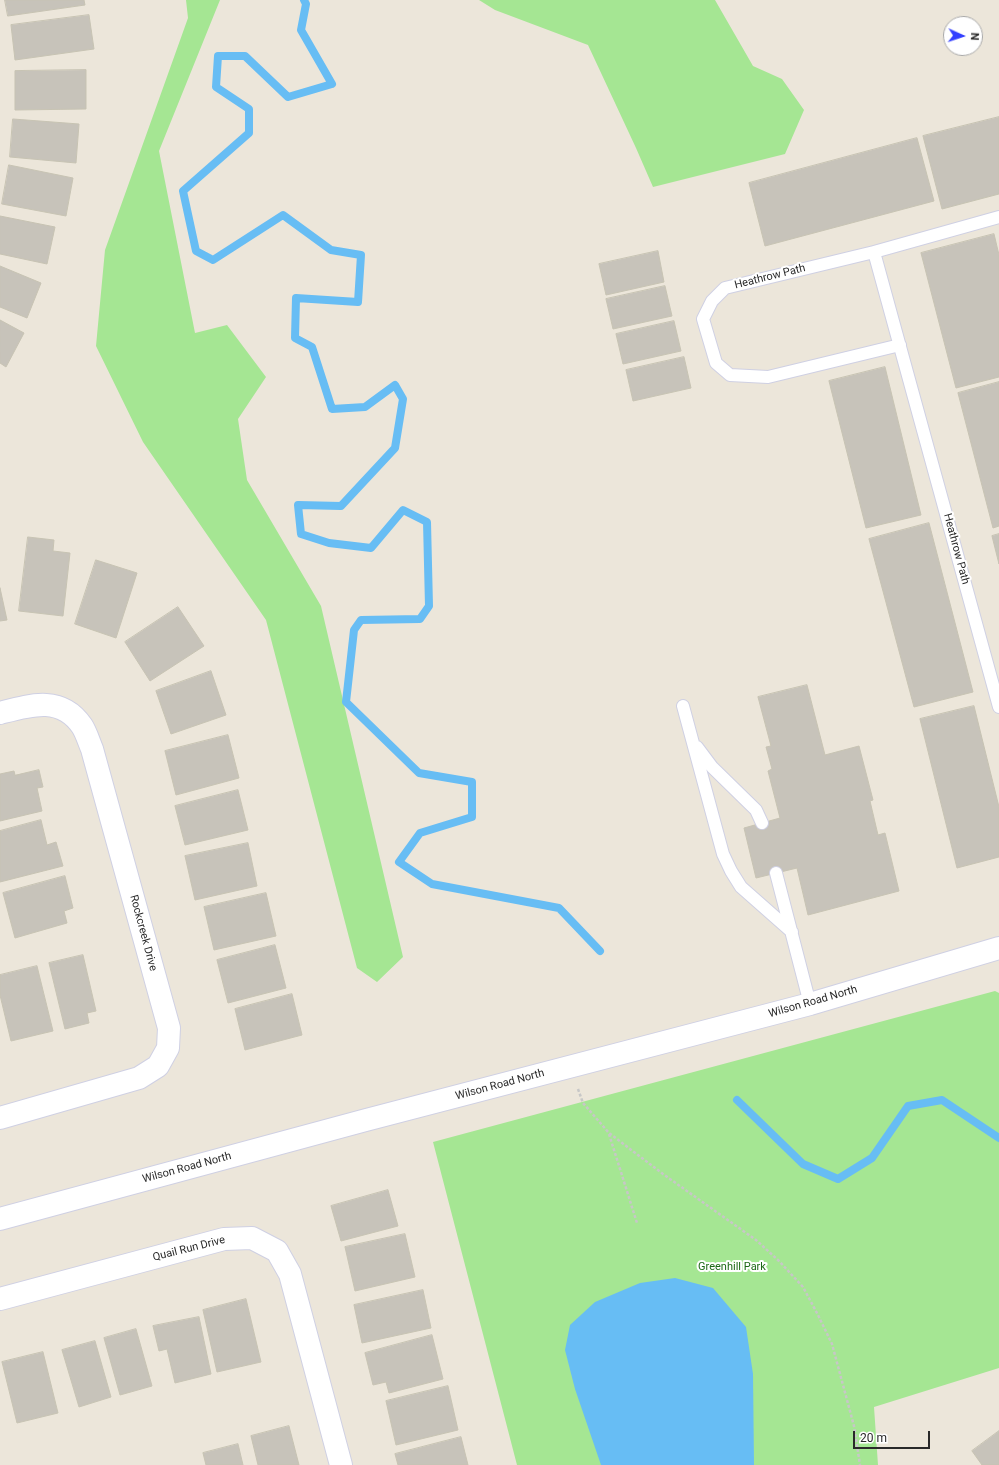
<!DOCTYPE html>
<style>
body{margin:0}
#map{position:relative;width:999px;height:1465px;overflow:hidden;background:#ece6da;font-family:Roboto,sans-serif}
canvas{display:block}
.north{position:absolute;left:943px;top:16px;width:40px;height:40px;box-sizing:border-box;background:#fff;border:1px solid #a9a9a9;border-radius:50%;rotate:93deg;font-size:11px;font-weight:700;line-height:16px;text-align:center;color:#292929}
.north::after{content:'';display:block;margin:auto;width:14px;height:18px;background:#3440ff;clip-path:polygon(50% 0,100% 100%,50% 72%,0 100%)}
.scale{position:absolute;left:853px;top:1431px;width:77px;height:18px;box-sizing:border-box;border:2px solid #292929;border-top:0;padding-left:5px;font-size:12px;line-height:14px;white-space:nowrap;color:#292929;-webkit-text-stroke:3px #fff;paint-order:stroke}
</style>
<div id="map">
<canvas width="999" height="1465"></canvas>
<div class="north">N</div>
<div class="scale">20 m</div>
</div>
<script>
const ctx = document.querySelector('canvas').getContext('2d');
ctx.lineJoin = 'round';
function paint(path, color) {
  ctx.fillStyle = color;
  ctx.fill(path, 'evenodd');
}
function strokePath(path, color, width, dash) {
  ctx.strokeStyle = color;
  ctx.lineWidth = width;
  ctx.lineCap = dash ? 'butt' : 'round';
  ctx.setLineDash(dash || []);
  ctx.stroke(path);
}
function drawText(font, color, halo, rows, align = 'center') {
  ctx.font = font + ' Roboto,sans-serif';
  ctx.lineWidth = 4;
  ctx.setLineDash([]);
  ctx.textBaseline = 'middle';
  ctx.strokeStyle = halo;
  ctx.fillStyle = color;
  for (const [text, x, y, turn = 0] of rows) {
    ctx.save();
    ctx.translate(x, y);
    ctx.rotate((+turn || 0) * Math.PI / 180);
    ctx.textAlign = isNaN(turn) ? turn : align;
    if (halo) ctx.strokeText(text, 0, 0);
    ctx.fillText(text, 0, 0);
    ctx.restore();
  }
}
const green = new Path2D(`
 M 186,0 L 220,0 L 159,151 L 195,333 L 227,325 L 266,377 L 238,419 L 247,480 L 321,606 L 403,957 L 377,982 L 357,968 L 266,620 L 143,442 L 96,346 L 105,250 L 188,18 Z
 M 479,0 L 715,0 L 753,66 L 782,79 L 804,110 L 785,154 L 653,187 L 636,148 L 588,45 L 495,10 Z
 M 995,991 L 999,993 L 999,1368 L 874,1407 L 878,1465 L 517,1465 L 433,1142 Z`);
const water = new Path2D(`
 M 675,1278 L 713,1288 L 746,1327 L 753,1374 L 754,1465 L 601,1465 L 575,1389 L 565,1350 L 570,1325 L 595,1302 L 640,1283 Z`);
const stream = new Path2D(`
 M 304,0 L 306,4 L 301,30 L 332,84 L 288,97 L 245,56 L 218,56 L 216,87 L 249,109 L 249,133 L 183,191 L 196,251 L 213,260 L 283,215 L 331,250 L 361,255 L 358,302 L 296,298 L 295,338 L 312,347 L 332,409 L 365,407 L 395,385 L 403,399 L 395,448 L 341,506 L 298,505 L 301,534 L 329,543 L 371,548 L 403,510 L 427,522 L 429,606 L 420,619 L 361,620 L 354,630 L 346,702 L 419,773 L 472,782 L 472,817 L 420,833 L 399,862 L 432,884 L 559,908 L 600,951
 M 737,1100 L 803,1164 L 838,1179 L 872,1158 L 908,1106 L 942,1100 L 999,1138`);
const building = new Path2D(`
 M 5,0 L 84,0 L 85,5 L 8,16 Z
 M 89,15 L 94,49 L 15,60 L 11,25 Z
 M 86,70 L 86,109 L 15,110 L 15,71 Z
 M 999,117 L 999,194 L 942,209 L 923,136 Z
 M 13,119 L 79,124 L 76,163 L 10,157 Z
 M 917,138 L 934,201 L 765,246 L 749,183 Z
 M 9,165 L 73,178 L 66,216 L 2,204 Z
 M 0,216 L 55,227 L 47,264 L 0,254 Z
 M 994,234 L 999,255 L 999,377 L 956,388 L 921,253 Z
 M 658,251 L 664,282 L 606,295 L 599,264 Z
 M 0,266 L 41,283 L 27,318 L 0,307 Z
 M 665,286 L 672,316 L 613,329 L 606,299 Z
 M 0,320 L 24,333 L 6,367 L 0,363 Z
 M 674,321 L 681,351 L 623,364 L 616,334 Z
 M 684,357 L 691,388 L 633,401 L 626,370 Z
 M 885,367 L 921,515 L 866,528 L 829,381 Z
 M 999,382 L 999,526 L 993,528 L 958,393 Z
 M 929,523 L 973,692 L 914,707 L 869,539 Z
 M 999,534 L 999,564 L 992,536 Z
 M 28,537 L 54,540 L 53,551 L 70,553 L 63,616 L 19,611 Z
 M 96,560 L 137,573 L 116,638 L 75,624 Z
 M 0,588 L 7,620 L 0,621 Z
 M 178,607 L 204,646 L 150,681 L 125,642 Z
 M 211,671 L 226,715 L 171,734 L 156,691 Z
 M 807,685 L 825,755 L 859,746 L 873,800 L 870,801 L 878,835 L 885,833 L 899,891 L 808,915 L 797,868 L 756,878 L 744,828 L 780,818 L 768,771 L 772,769 L 766,747 L 771,746 L 758,697 Z
 M 974,706 L 999,807 L 999,857 L 957,868 L 920,719 Z
 M 228,735 L 239,778 L 176,795 L 165,751 Z
 M 39,770 L 43,787 L 37,788 L 42,811 L 0,821 L 0,774 L 14,771 L 15,775 Z
 M 238,790 L 248,830 L 185,845 L 175,806 Z
 M 41,820 L 47,845 L 56,842 L 63,866 L 0,882 L 0,831 Z
 M 248,843 L 257,886 L 195,900 L 185,856 Z
 M 65,876 L 73,908 L 64,911 L 67,923 L 15,938 L 3,893 Z
 M 266,893 L 276,936 L 214,950 L 204,907 Z
 M 275,945 L 286,988 L 228,1003 L 217,960 Z
 M 83,955 L 96,1011 L 87,1013 L 89,1023 L 65,1029 L 49,963 Z
 M 37,966 L 53,1031 L 11,1041 L 0,995 L 0,975 Z
 M 292,994 L 302,1035 L 245,1050 L 235,1009 Z
 M 388,1190 L 398,1226 L 341,1241 L 331,1206 Z
 M 405,1234 L 415,1277 L 355,1291 L 345,1247 Z
 M 423,1290 L 431,1328 L 362,1343 L 354,1305 Z
 M 246,1299 L 261,1362 L 217,1372 L 203,1310 Z
 M 199,1317 L 211,1374 L 175,1383 L 167,1349 L 159,1351 L 153,1326 Z
 M 136,1329 L 152,1386 L 120,1395 L 104,1338 Z
 M 432,1335 L 443,1379 L 389,1393 L 386,1382 L 373,1385 L 365,1353 Z
 M 95,1341 L 111,1397 L 79,1407 L 62,1350 Z
 M 43,1352 L 58,1413 L 17,1423 L 2,1362 Z
 M 448,1386 L 458,1430 L 396,1445 L 386,1401 Z
 M 289,1426 L 299,1465 L 258,1465 L 251,1436 Z
 M 999,1431 L 999,1465 L 982,1465 L 972,1451 Z
 M 461,1437 L 468,1465 L 398,1465 L 395,1454 Z
 M 238,1444 L 243,1465 L 206,1465 L 203,1453 Z`);
const path = new Path2D(`
 M 578,1089 L 583,1103 L 609,1133 L 663,1174 L 756,1240 L 779,1261 L 803,1287 L 818,1315 L 832,1344 L 854,1426 L 860,1465
 M 609,1134 L 637,1223`);
const service = new Path2D(`
 M 999,217 L 874,252 L 999,707
 M 874,252 L 725,288 L 712,301 L 703,319 L 716,363 L 730,375 L 768,377 L 900,345
 M 683,706 L 723,854 L 731,871 L 741,887 L 792,932
 M 697,747 L 712,767 L 756,810 L 762,823
 M 776,873 L 810,1004`);
const minor = new Path2D(`
 M 0,713 C 30,705 61,695 82,726 C 86,732 89,742 92,749 L 169,1028 L 168,1048 L 158,1066 L 139,1078 L 0,1118
 M 0,1299 L 224,1239 L 252,1238 L 277,1251 L 290,1274 L 341,1465`);
const tertiary = new Path2D(`
 M 0,1219 L 366,1120 L 810,1004 L 999,948`);
const streetNames = [
 ["Heathrow Path",770,277,-14],
 ["Heathrow Path",956,549,75],
 ["Rockcreek Drive",143,933,75],
 ["Wilson Road North",813,1002,-16],
 ["Wilson Road North",500,1085,-15],
 ["Wilson Road North",187,1168,-15],
 ["Quail Run Drive",189,1249,-14]
];
const parkNames = [
 ["Greenhill Park",732,1267]
];
paint(green, '#a5e693');
paint(water, '#67bdf4');
strokePath(stream, '#67bdf4', 8);
paint(building, '#c7c3ba');
strokePath(building, '#c7c3b3', 1);
strokePath(service, '#cfd0e3', 14);
strokePath(minor, '#cfd0e3', 24);
strokePath(tertiary, '#cfd0e3', 24);
strokePath(path, '#c7c7c7', 2.5, [3, 2]);
strokePath(service, '#fff', 12);
strokePath(minor, '#fff', 22);
strokePath(tertiary, '#fff', 22);
drawText('11px', '#292929', '#fff', streetNames);
drawText('11px', '#1d6916', '#fff', parkNames);
</script>
